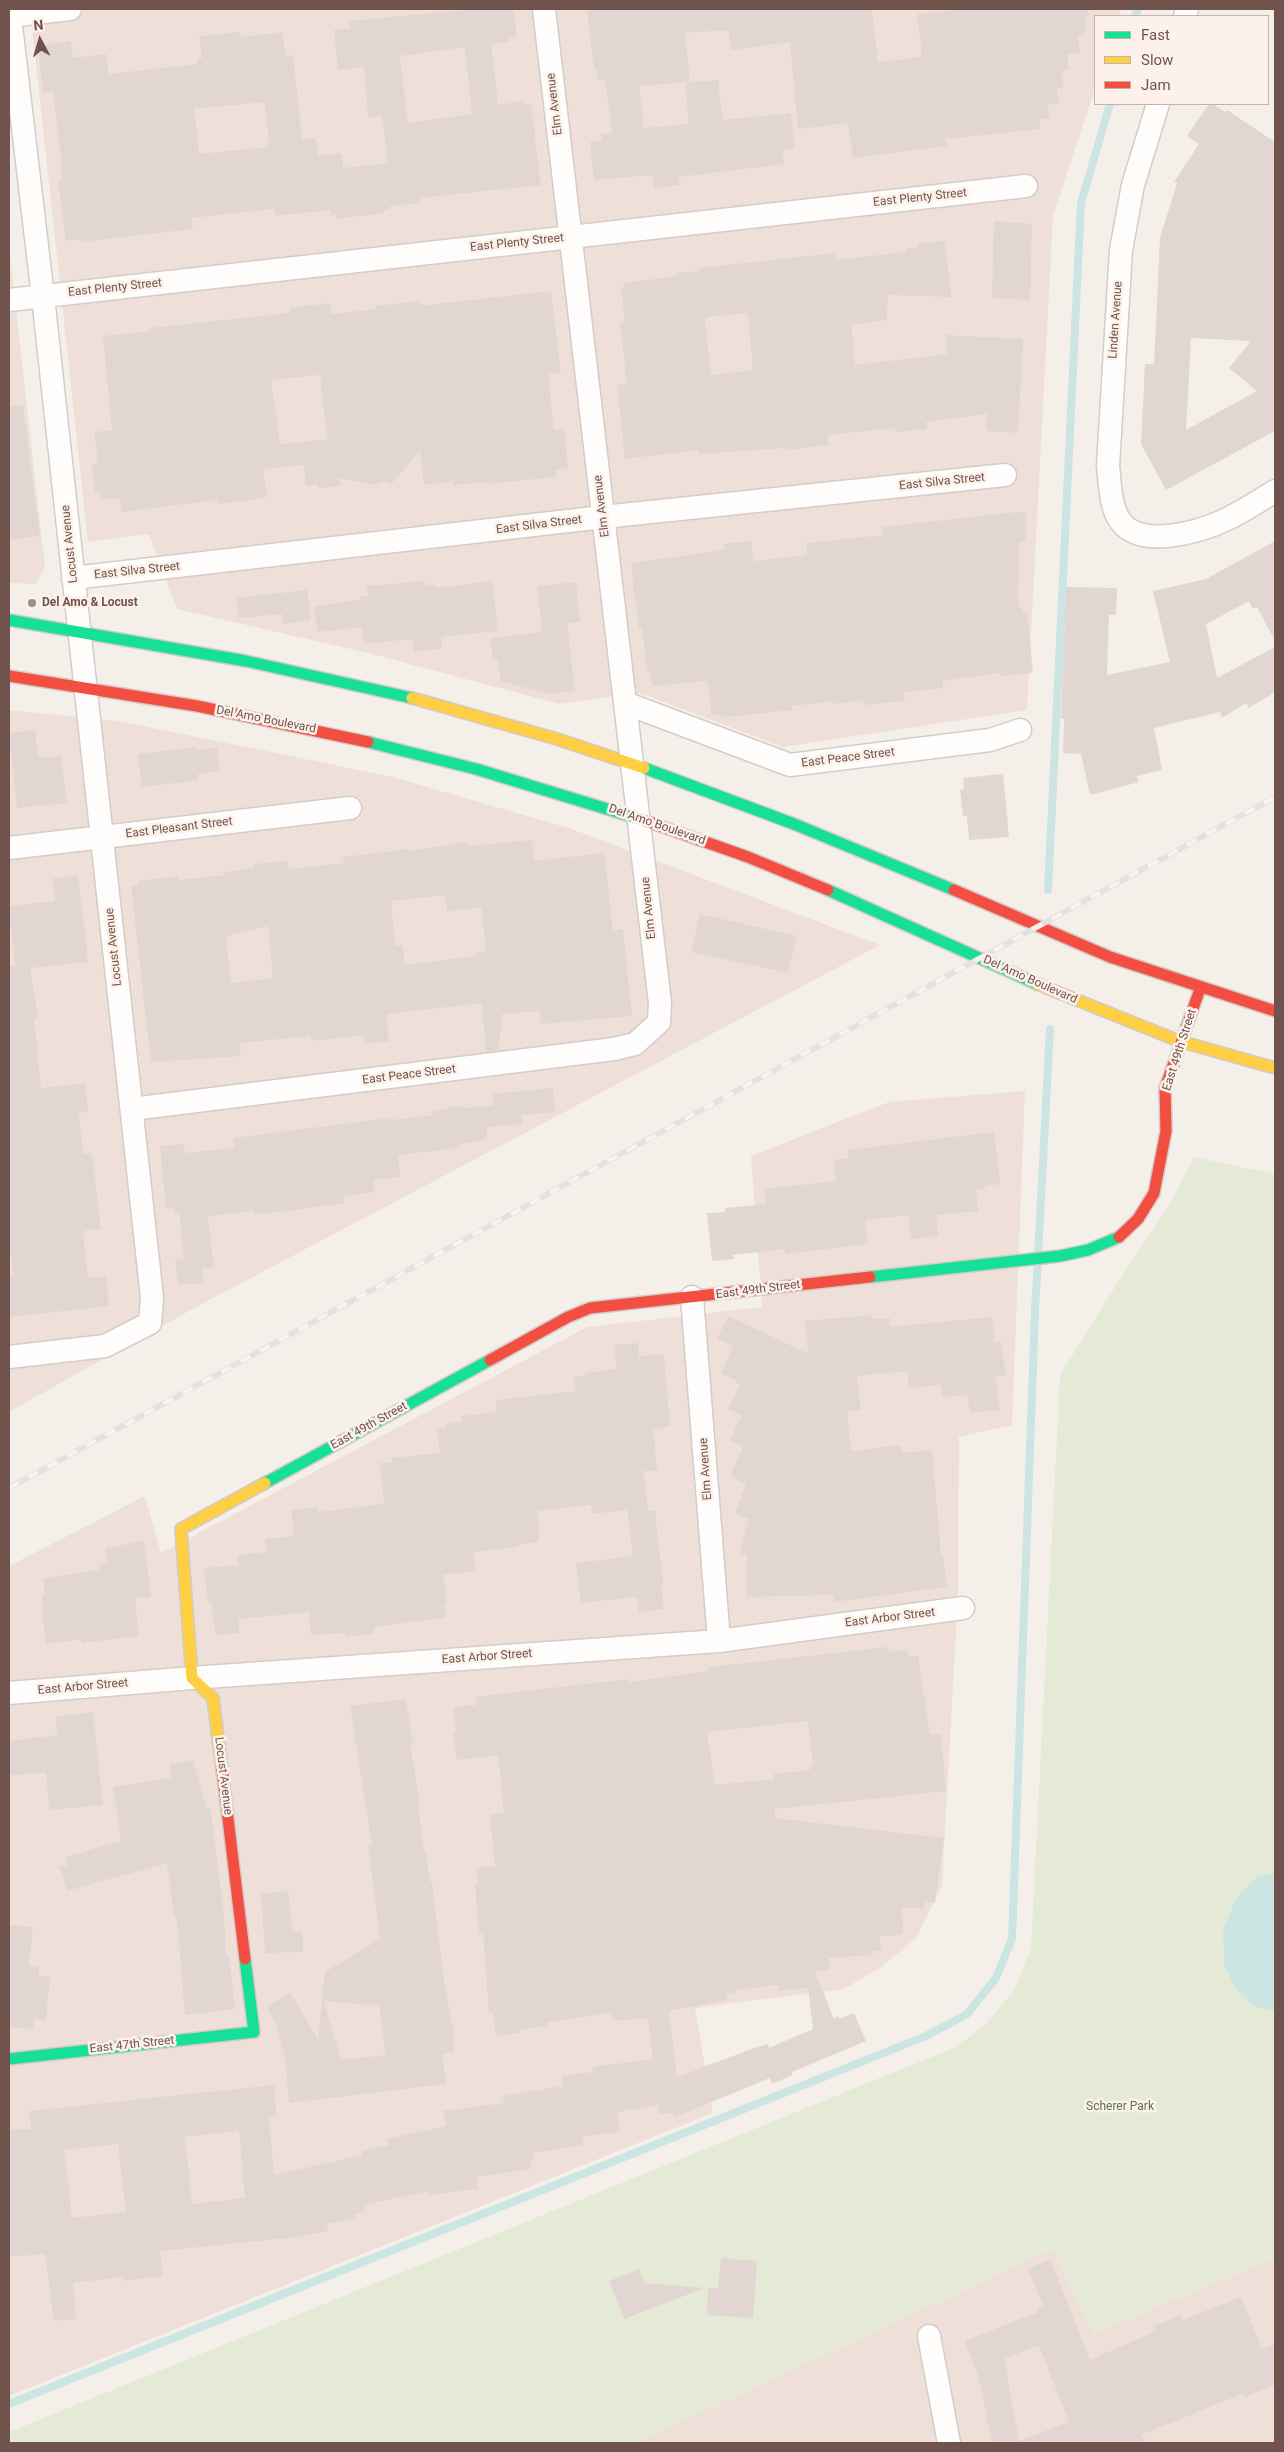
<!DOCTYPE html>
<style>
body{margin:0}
#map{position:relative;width:1284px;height:2452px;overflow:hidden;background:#f5efea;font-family:Roboto,sans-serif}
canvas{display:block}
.frame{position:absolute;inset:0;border:10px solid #70534d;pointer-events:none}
.legend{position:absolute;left:1094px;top:15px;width:175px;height:90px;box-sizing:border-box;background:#fdf2eb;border:1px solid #c5b2ac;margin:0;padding:6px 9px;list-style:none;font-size:15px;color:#70534d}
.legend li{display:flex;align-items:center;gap:10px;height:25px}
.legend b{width:25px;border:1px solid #c5b2ac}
.north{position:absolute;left:15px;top:15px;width:50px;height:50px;-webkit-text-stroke:4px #fdf2eb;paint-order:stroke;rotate:354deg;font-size:14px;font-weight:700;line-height:20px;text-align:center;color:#70534d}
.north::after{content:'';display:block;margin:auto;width:18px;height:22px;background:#70534d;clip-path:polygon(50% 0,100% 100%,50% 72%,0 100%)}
</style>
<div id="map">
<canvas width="1284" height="2452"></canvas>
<div class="frame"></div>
<ul class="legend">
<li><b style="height:6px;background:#16e098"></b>Fast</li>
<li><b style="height:6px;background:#ffcf43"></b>Slow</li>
<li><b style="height:6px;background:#f24e42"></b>Jam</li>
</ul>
<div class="north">N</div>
</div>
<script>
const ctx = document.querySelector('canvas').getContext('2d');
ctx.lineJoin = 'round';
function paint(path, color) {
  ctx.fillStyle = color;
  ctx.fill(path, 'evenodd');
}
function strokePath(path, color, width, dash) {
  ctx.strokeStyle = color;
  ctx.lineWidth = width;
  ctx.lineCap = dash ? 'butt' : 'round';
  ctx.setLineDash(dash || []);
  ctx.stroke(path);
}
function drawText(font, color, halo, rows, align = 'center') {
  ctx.font = font + ' Roboto,sans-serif';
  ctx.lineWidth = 5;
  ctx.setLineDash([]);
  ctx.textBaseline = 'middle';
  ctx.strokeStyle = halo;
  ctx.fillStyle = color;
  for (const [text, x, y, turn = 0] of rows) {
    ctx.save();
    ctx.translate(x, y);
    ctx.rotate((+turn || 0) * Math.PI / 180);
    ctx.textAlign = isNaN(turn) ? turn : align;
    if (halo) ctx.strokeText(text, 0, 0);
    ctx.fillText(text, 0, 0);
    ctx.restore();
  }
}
const residential = new Path2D(`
 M 30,9 L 1122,9 L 1119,16 L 1095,16 L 1095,89 L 1053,216 L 1027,710 L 783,747 L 640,693 L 559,704 L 368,653 L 177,609 L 149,534 L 88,542 Z
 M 9,246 L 45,568 L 35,584 L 9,583 Z
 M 9,710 L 118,721 L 389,776 L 569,828 L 880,945 L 198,1306 L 9,1412 Z
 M 1025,1091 L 1012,1425 L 959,1437 L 958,1594 L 942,1886 L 916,1938 L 883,1966 L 844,1989 L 695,2008 L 713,2113 L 9,2396 L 9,1566 L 145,1496 L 161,1553 L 587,1327 L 762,1307 L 751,1156 L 889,1102 Z
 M 1053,2249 L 1094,2333 L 1275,2258 L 1275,2443 L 634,2443 Z`);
const green = new Path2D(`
 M 1194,1157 L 1275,1174 L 1275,2258 L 1094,2333 L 1053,2249 L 634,2443 L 9,2443 L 9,2432 L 956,2047 L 985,2025 L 1014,1991 L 1031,1948 L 1060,1375 L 1130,1263 L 1167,1209 Z`);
const water = new Path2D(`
 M 1275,1873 L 1275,2010 L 1273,2011 L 1253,2006 L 1236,1989 L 1224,1965 L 1223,1931 L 1236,1898 L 1256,1877 Z`);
const stream = new Path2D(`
 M 1135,16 L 1138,9
 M 1048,890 L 1081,203 L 1110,104
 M 9,2404 L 926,2036 L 967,2014 L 996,1978 L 1012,1939 L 1035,1312 L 1050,1029`);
const building = new Path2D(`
 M 473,9 L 513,9 L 517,36 L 509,38 L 510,42 L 491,44 L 498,105 L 522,101 L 522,105 L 531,104 L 541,185 L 420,198 L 420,203 L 390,206 L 390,209 L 384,210 L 384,213 L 336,219 L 336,215 L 331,216 L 330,210 L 275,216 L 274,209 L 191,218 L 193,229 L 81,242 L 81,239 L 66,241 L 58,181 L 62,180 L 61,160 L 53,92 L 43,93 L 38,45 L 71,41 L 73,58 L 106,54 L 109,74 L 196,64 L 198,58 L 202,58 L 199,36 L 240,32 L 240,37 L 283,32 L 285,56 L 293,55 L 302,139 L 316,138 L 318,156 L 341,153 L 343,168 L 388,163 L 382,116 L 368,117 L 364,67 L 338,70 L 334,30 L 350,29 L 349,21 ZM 465,47 L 472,114 L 408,123 L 400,56 ZM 265,102 L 269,143 L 267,143 L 267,147 L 199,154 L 194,109 Z
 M 587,9 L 872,9 L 878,62 L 880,62 L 922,57 L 917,14 L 965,9 L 1088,9 L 1084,34 L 1078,36 L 1080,53 L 1067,54 L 1069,70 L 1062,71 L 1063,87 L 1057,88 L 1059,104 L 1048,105 L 1049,118 L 1039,119 L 1040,129 L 946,139 L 947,146 L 853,158 L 848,123 L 798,129 L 790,42 L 731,50 L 729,30 L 685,33 L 690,82 L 639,86 L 644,128 L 689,124 L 685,83 L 718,80 L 723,120 L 791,113 L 795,149 L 783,150 L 784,164 L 679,177 L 680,185 L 654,188 L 653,175 L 594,180 L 590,142 L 602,141 L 601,134 L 612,133 L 605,80 L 598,80 L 597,69 L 594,70 Z
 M 1209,104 L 1213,104 L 1225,112 L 1227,110 L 1275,142 L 1275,431 L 1166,490 L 1141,444 L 1145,364 L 1154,364 L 1160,238 L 1177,183 L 1174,182 L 1199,144 L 1187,136 ZM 1191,338 L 1251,341 L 1229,368 L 1257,391 L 1186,430 Z
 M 994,221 L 1032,224 L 1030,300 L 992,298 Z
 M 945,241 L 951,297 L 888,295 L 887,320 L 851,325 L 855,365 L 948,354 L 945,335 L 1023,339 L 1018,433 L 986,431 L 987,414 L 926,422 L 927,429 L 896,432 L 895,428 L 828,435 L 829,445 L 786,450 L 786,448 L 698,454 L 698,450 L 625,459 L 617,385 L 627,384 L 620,323 L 625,322 L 621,287 L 625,287 L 624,283 L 677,276 L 677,273 L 698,271 L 699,268 L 835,253 L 836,260 L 906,252 L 906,249 L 917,248 L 917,244 ZM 748,313 L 753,370 L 711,375 L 705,319 L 707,317 Z
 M 551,291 L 561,373 L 548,374 L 554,430 L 564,429 L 568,468 L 555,470 L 556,477 L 486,484 L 486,482 L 454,485 L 454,481 L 424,485 L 420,451 L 391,484 L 385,481 L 375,485 L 339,478 L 340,486 L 318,489 L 318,485 L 306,486 L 304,465 L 263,469 L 267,497 L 250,500 L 218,504 L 217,500 L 121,512 L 120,498 L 101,500 L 101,493 L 95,493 L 92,464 L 98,463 L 94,432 L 112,430 L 103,336 L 150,331 L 149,328 L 290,313 L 289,308 L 330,303 L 331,314 L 376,309 L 375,306 L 420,301 L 420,304 L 428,305 ZM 320,375 L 327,439 L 280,444 L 271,380 Z
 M 9,406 L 23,406 L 40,536 L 9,540 Z
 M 1018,512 L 1026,513 L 1026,542 L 1019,542 L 1018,607 L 1022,607 L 1023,612 L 1027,611 L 1033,673 L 1001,676 L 1000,673 L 943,681 L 943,688 L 904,692 L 905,701 L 864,705 L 864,700 L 833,704 L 833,701 L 792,706 L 792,710 L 726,717 L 711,713 L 708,681 L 652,686 L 650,670 L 647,671 L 642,628 L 639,628 L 636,603 L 635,603 L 631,563 L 725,550 L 724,544 L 751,541 L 753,561 L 807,555 L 806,543 L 883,535 L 882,527 Z
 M 1275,541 L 1275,641 L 1257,607 L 1253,609 L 1249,601 L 1206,624 L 1217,678 L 1275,647 L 1275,692 L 1249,708 L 1246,703 L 1222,718 L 1220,712 L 1154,728 L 1162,770 L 1137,776 L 1139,782 L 1090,795 L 1081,754 L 1063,753 L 1064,719 L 1061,719 L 1066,587 L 1117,588 L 1116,615 L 1109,615 L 1107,675 L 1170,662 L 1153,591 L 1206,579 Z
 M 425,581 L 425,586 L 436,585 L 437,588 L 492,581 L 498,631 L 441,637 L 442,648 L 414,652 L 412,639 L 364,644 L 362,627 L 317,632 L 314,606 L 360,600 L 360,596 L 368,596 L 367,586 Z
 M 576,582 L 580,622 L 567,623 L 575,691 L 548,694 L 501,681 L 498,660 L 493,661 L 490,638 L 542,632 L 537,586 Z
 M 307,590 L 311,620 L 283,624 L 282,614 L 239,618 L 236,598 Z
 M 35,730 L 38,758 L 61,756 L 67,803 L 17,808 L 9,733 Z
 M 196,747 L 196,750 L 217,748 L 220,771 L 198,774 L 199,780 L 142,787 L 138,754 Z
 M 1003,774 L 1009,837 L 969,840 L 967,816 L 963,816 L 960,790 L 964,789 L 963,778 Z
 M 532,840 L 534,861 L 604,853 L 613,930 L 623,929 L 632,1016 L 541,1024 L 539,1011 L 502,1014 L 499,1050 L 486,1052 L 482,1003 L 386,1014 L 389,1041 L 364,1044 L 363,1035 L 311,1041 L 311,1036 L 239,1043 L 241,1056 L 151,1062 L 131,886 L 139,885 L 138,881 L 178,876 L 179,880 L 225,875 L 225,872 L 254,868 L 254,864 L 287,861 L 288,869 L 344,863 L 343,857 L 410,849 L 410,851 L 468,842 L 468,846 ZM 445,895 L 447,912 L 481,907 L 486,951 L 476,952 L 476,956 L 405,965 L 403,945 L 395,946 L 391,901 ZM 268,926 L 273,978 L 231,983 L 226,936 Z
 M 78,875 L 88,962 L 30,968 L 38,1018 L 34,1018 L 41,1088 L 85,1083 L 88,1112 L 79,1113 L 83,1154 L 92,1153 L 101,1229 L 83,1231 L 87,1273 L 89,1278 L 106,1277 L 109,1306 L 9,1317 L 9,1277 L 13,1275 L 9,1236 L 9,966 L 15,966 L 9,906 L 55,901 L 52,879 Z
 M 700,914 L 797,936 L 788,973 L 691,952 Z
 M 553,1088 L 555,1112 L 522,1115 L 522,1124 L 487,1127 L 486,1139 L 457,1145 L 457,1148 L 398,1155 L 400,1177 L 373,1180 L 375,1192 L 343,1196 L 344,1203 L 288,1211 L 254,1214 L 254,1211 L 208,1216 L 214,1267 L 202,1268 L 204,1283 L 178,1285 L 175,1260 L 184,1259 L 179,1213 L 175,1213 L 174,1208 L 166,1209 L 160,1146 L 184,1144 L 185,1153 L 234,1148 L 233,1138 L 390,1118 L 391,1120 L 433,1115 L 432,1111 L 459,1106 L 469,1108 L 493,1105 L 492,1094 Z
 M 994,1132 L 1000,1184 L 985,1186 L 985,1189 L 976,1190 L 978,1211 L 936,1215 L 938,1236 L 911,1239 L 908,1215 L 865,1220 L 868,1244 L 785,1254 L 785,1249 L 733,1255 L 734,1259 L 712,1261 L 707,1213 L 725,1212 L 725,1208 L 766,1204 L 764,1189 L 836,1181 L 834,1160 L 849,1158 L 848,1150 Z
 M 871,1315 L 872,1319 L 890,1318 L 890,1327 L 992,1317 L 995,1342 L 1001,1341 L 1006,1375 L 995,1377 L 1000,1410 L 970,1413 L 967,1395 L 942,1397 L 940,1385 L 909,1388 L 907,1371 L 857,1376 L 861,1410 L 847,1412 L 851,1451 L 901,1445 L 902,1453 L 932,1450 L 941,1556 L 943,1555 L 947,1587 L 834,1602 L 833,1595 L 747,1597 L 747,1555 L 740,1553 L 749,1519 L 735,1513 L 746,1484 L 731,1477 L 733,1475 L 731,1474 L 743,1447 L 730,1440 L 742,1415 L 728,1409 L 740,1385 L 736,1383 L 737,1381 L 721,1373 L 733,1346 L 717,1338 L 728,1316 L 809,1354 L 805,1321 Z
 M 638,1343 L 639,1356 L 664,1354 L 670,1426 L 653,1430 L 657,1470 L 643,1471 L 648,1511 L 655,1510 L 663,1585 L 661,1585 L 664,1609 L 639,1612 L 637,1597 L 581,1603 L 576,1563 L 633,1556 L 627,1510 L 592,1514 L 591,1505 L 538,1511 L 539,1542 L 518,1545 L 518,1547 L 474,1552 L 475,1571 L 443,1575 L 447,1605 L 444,1605 L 446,1618 L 373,1627 L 374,1634 L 345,1637 L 345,1633 L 311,1635 L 309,1612 L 239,1619 L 239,1633 L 216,1635 L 211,1602 L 208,1602 L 204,1568 L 238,1565 L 237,1555 L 267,1552 L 265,1539 L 294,1536 L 291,1510 L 318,1507 L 318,1512 L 384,1504 L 380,1463 L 392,1462 L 392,1458 L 440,1453 L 437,1429 L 446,1428 L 446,1424 L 461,1422 L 461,1416 L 497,1412 L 496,1400 L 575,1391 L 573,1377 L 585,1376 L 585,1373 L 617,1369 L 614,1345 Z
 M 144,1541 L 151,1597 L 135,1598 L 139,1636 L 82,1643 L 81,1639 L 46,1644 L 41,1603 L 43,1603 L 42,1595 L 45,1594 L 43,1578 L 100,1570 L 99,1564 L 107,1563 L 105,1548 Z
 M 888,1647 L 889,1652 L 908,1650 L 909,1657 L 918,1656 L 930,1735 L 941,1734 L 946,1791 L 775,1809 L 775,1818 L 944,1838 L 935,1903 L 925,1902 L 924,1909 L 902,1907 L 903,1935 L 880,1936 L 881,1951 L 873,1951 L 873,1955 L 828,1958 L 829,1970 L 815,1972 L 834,2019 L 838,2016 L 839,2019 L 854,2013 L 866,2041 L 792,2072 L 793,2075 L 772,2084 L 770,2078 L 673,2118 L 673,2113 L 659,2114 L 658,2105 L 617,2112 L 620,2132 L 582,2137 L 583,2145 L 533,2153 L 534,2159 L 530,2160 L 531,2169 L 476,2177 L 478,2189 L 429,2195 L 429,2191 L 364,2205 L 365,2212 L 354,2214 L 355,2218 L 327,2224 L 328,2231 L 297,2237 L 160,2251 L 163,2276 L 123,2281 L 122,2277 L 73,2283 L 76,2319 L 54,2321 L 45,2254 L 9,2257 L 9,2130 L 31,2129 L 29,2111 L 274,2085 L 277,2116 L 269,2117 L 274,2175 L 362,2155 L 361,2151 L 389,2145 L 387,2139 L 446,2126 L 443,2111 L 504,2103 L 503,2096 L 563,2086 L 561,2076 L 593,2072 L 592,2067 L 653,2059 L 648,2018 L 613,2021 L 612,2013 L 547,2022 L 547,2026 L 520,2030 L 520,2033 L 496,2036 L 493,2012 L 489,2013 L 483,1933 L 479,1933 L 475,1884 L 477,1884 L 476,1868 L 495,1866 L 490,1815 L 504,1813 L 498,1755 L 457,1760 L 453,1733 L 456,1732 L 453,1707 L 476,1705 L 475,1697 L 593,1683 L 629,1679 L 629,1682 L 709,1671 L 709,1667 ZM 808,1721 L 813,1766 L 809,1766 L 810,1770 L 774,1774 L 774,1779 L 715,1785 L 707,1732 ZM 778,1985 L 779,1991 L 808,1988 L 813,2029 L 769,2048 L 768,2044 L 757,2047 L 677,2077 L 669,2011 L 727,2000 L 726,1994 L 737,1992 L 736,1990 ZM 239,2131 L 245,2198 L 192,2204 L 185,2137 ZM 118,2144 L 126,2212 L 72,2218 L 64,2150 Z
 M 406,1699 L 413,1743 L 410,1744 L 420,1803 L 418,1803 L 424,1851 L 426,1851 L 430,1882 L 432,1882 L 444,1980 L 455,2042 L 453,2043 L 454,2052 L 442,2054 L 446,2084 L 289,2103 L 285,2057 L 277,2026 L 267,2007 L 290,1993 L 318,2039 L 325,1972 L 380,1939 L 368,1845 L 372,1844 L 350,1706 ZM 324,2001 L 368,2005 L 379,2004 L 386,2055 L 341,2060 Z
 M 93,1712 L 103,1805 L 49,1810 L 46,1773 L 9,1775 L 9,1741 L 58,1735 L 55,1717 Z
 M 193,1760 L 206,1808 L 209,1808 L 211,1813 L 224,1913 L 226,1957 L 229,1957 L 235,2009 L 185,2015 L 177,1917 L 174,1918 L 167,1863 L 67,1891 L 59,1865 L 68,1866 L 66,1857 L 121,1841 L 113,1787 L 172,1778 L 169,1764 Z
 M 287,1891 L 289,1893 L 292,1930 L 302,1932 L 303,1952 L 265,1953 L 261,1894 Z
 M 9,1925 L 33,1927 L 29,1965 L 39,1967 L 38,1977 L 50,1976 L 46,2020 L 34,2019 L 33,2029 L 9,2027 Z
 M 721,2258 L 757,2261 L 753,2318 L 707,2315 L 708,2288 L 718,2288 Z
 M 1050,2259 L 1090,2360 L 1156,2331 L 1154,2326 L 1181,2315 L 1183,2320 L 1241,2297 L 1262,2349 L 1275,2344 L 1275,2385 L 1245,2397 L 1244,2394 L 1234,2397 L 1141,2435 L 1144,2443 L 992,2443 L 979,2378 L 965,2341 L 1038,2312 L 1037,2308 L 1043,2305 L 1028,2269 ZM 1039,2345 L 1069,2422 L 1019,2441 L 1004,2359 Z
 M 639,2269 L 645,2283 L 705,2288 L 624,2319 L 609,2281 Z`);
const street = new Path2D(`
 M 9,16 L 70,9
 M 1185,16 L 1187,9
 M 1158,104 L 1133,185 L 1121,250 L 1108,466 C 1110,483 1110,508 1121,522 C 1142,549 1199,532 1225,520 C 1242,512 1259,501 1275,491
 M 9,300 L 1026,186
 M 73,578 L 603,517 L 1005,475
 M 625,703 L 790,765 L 990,740 L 1020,730
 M 9,848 L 350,808
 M 132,1109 L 614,1049 L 635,1044 L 659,1022 L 660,1003 L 544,9
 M 692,1297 L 719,1641
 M 9,1357 L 105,1346 L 150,1323 L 152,1298 L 43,297 L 9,9
 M 9,1693 L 192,1678 L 719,1641 L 963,1608
 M 929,2336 L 949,2443`);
const fast = new Path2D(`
 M 9,620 L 246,661 L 412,698
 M 368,742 L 476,769 L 643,820
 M 644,768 L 794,824 L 954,890
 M 828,890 L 1037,984
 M 870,1277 L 1060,1256 L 1088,1250 L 1119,1237
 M 265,1483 L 490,1360
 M 9,2059 L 254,2032 L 245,1959`);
const slow = new Path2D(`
 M 412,698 L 557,739 L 644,768
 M 1037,984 L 1179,1041 L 1275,1068
 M 222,1769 L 213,1698 L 192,1678 L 181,1529 L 265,1483`);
const jam = new Path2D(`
 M 9,676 L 197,706 L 368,742
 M 643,820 L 748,857 L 828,890
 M 954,890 L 1110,957 L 1275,1011
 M 1119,1237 L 1138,1219 L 1154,1193 L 1166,1131 L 1165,1088 L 1200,989
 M 490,1360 L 568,1317 L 590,1308 L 870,1277
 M 222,1769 L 245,1959`);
const rail = new Path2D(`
 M 9,1488 L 1275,797`);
const markers = [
 [32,603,5,"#9f8a84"]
];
const streetNames = [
 ["Elm Avenue",555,104,-97],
 ["East Plenty Street",920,198,-6],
 ["East Plenty Street",517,243,-6],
 ["East Plenty Street",115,288,-6],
 ["Linden Avenue",1116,320,-86],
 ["East Silva Street",942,482,-6],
 ["Elm Avenue",602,506,-97],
 ["East Silva Street",539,525,-7],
 ["Locust Avenue",70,544,-96],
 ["East Silva Street",137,571,-6],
 ["Del Amo Boulevard",266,720,11],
 ["East Peace Street",848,758,-7],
 ["Del Amo Boulevard",657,825,19],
 ["East Pleasant Street",179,828,-7],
 ["Elm Avenue",649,908,-96],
 ["Locust Avenue",114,947,-96],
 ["Del Amo Boulevard",1030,980,24],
 ["East 49th Street",1180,1050,-72],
 ["East Peace Street",409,1075,-7],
 ["East 49th Street",758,1290,-7],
 ["East 49th Street",369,1426,-29],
 ["Elm Avenue",706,1469,-94],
 ["East Arbor Street",890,1618,-7],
 ["East Arbor Street",487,1657,-4],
 ["East Arbor Street",83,1687,-5],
 ["Locust Avenue",223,1776,83],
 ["East 47th Street",132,2045,-6]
];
const poiNames = [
 ["Del Amo & Locust",42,603]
];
const parkNames = [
 ["Scherer Park",1120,2107]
];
paint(residential, '#eee0d8');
paint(green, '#e5ead6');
paint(water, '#cce5e3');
strokePath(stream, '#cce5e3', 8);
paint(building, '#e1d6d2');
strokePath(street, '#d4ccc8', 25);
strokePath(fast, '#d4cac6', 14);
strokePath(slow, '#d4cac6', 14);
strokePath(jam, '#d4cac6', 14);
strokePath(street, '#fefdfc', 22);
strokePath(fast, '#16e098', 11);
strokePath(slow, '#ffcf43', 11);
strokePath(jam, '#f24e42', 11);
strokePath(rail, '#e3e1e4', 5.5);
strokePath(rail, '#fdf2eb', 4, [11]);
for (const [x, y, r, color] of markers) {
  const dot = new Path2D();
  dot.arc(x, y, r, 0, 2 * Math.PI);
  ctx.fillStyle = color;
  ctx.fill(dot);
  strokePath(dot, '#fdf2eb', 2);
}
drawText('12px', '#70534d', '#fdf2eb', streetNames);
drawText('bold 12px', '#70534d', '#fdf2eb', poiNames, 'left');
drawText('12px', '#5d7546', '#fdf2eb', parkNames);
</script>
